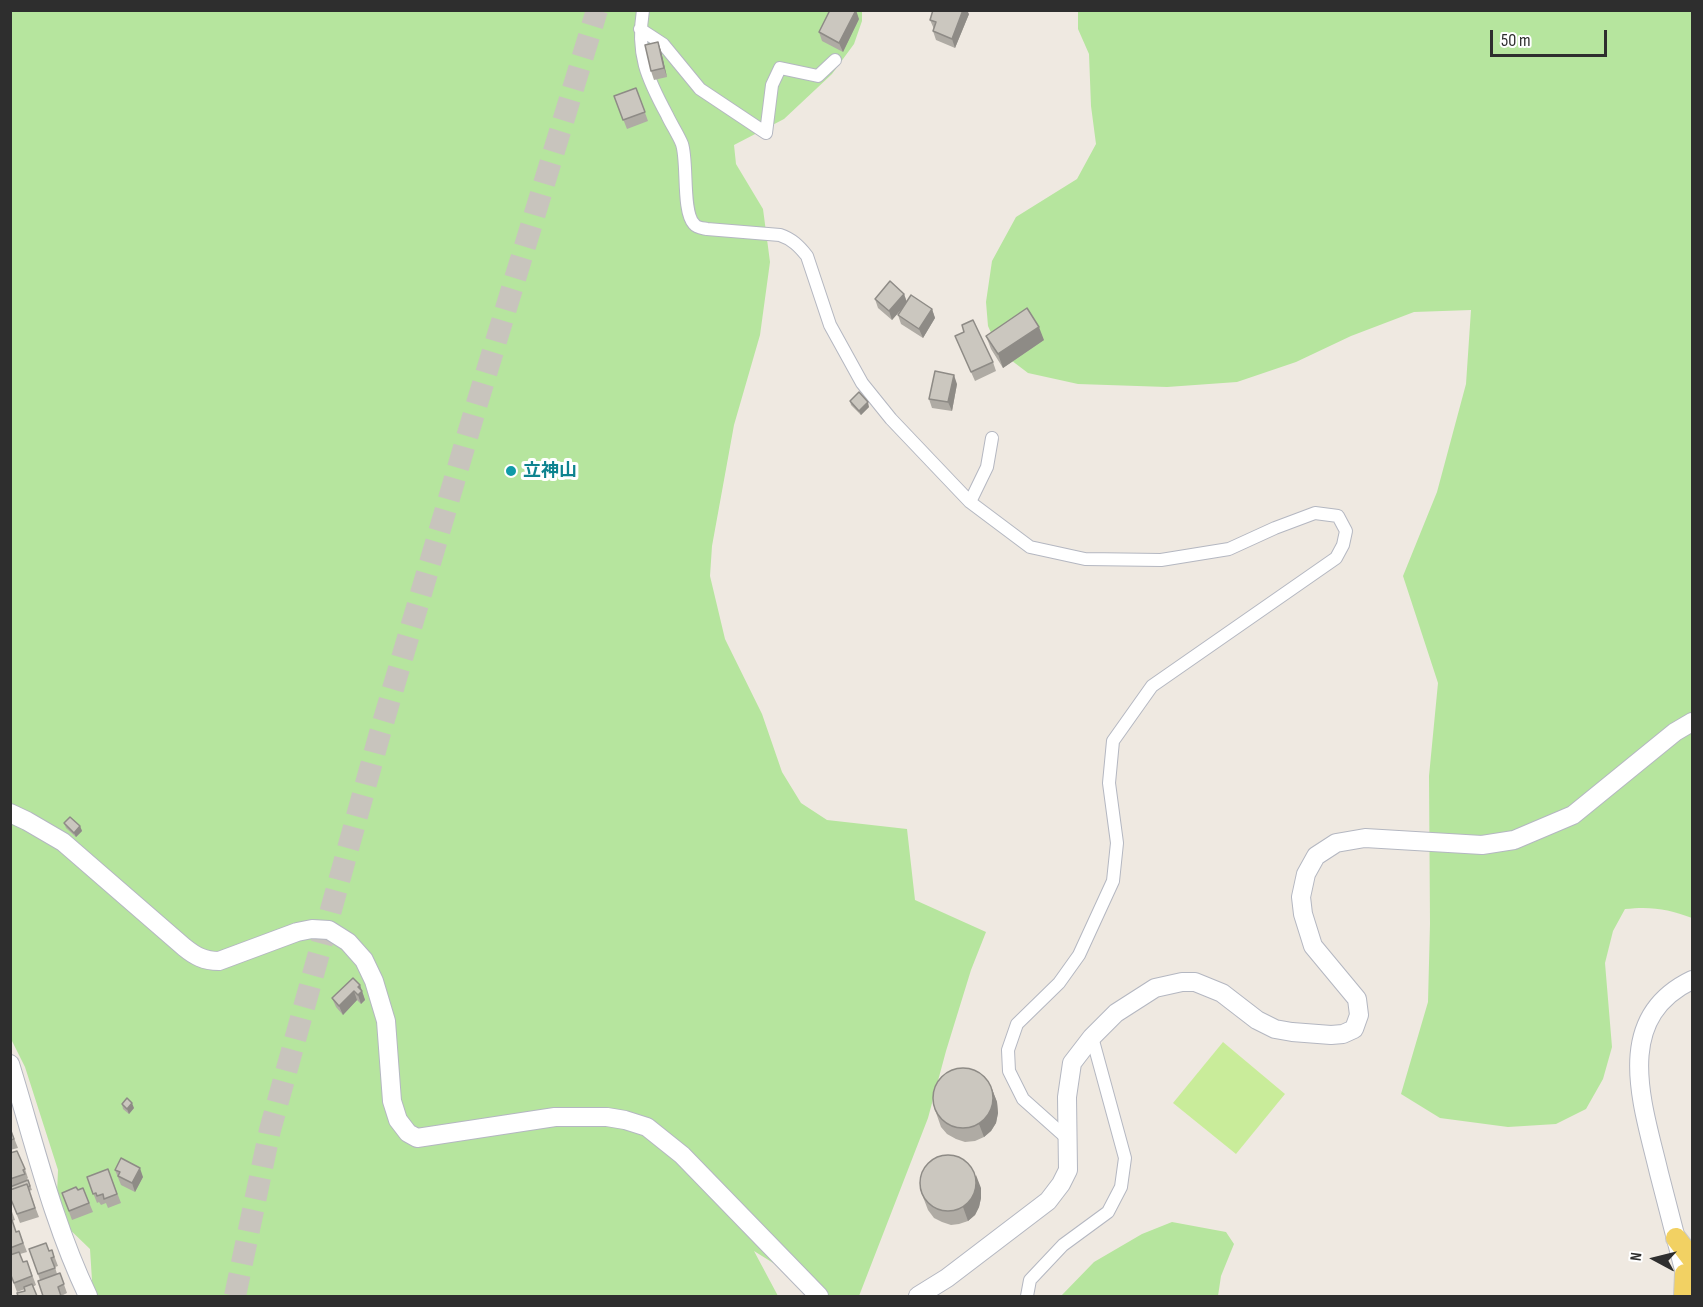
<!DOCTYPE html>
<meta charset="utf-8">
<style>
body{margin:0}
#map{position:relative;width:1703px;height:1307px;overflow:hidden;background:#efe9e1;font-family:"Sofia Sans Condensed",sans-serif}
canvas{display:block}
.frame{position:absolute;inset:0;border:12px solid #2e2e2e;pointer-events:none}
.north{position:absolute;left:1625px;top:1229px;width:60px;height:60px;-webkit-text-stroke:4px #fff;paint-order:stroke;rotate:277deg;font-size:16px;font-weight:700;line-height:24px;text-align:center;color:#2e2e2e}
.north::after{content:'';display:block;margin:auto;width:21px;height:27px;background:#2e2e2e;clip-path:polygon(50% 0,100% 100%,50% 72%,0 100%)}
.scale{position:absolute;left:1490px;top:30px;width:117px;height:27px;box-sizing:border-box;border:3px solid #2e2e2e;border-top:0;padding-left:8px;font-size:18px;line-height:21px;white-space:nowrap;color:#2e2e2e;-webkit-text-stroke:4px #fff;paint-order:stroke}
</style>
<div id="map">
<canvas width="1703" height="1307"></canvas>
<div class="frame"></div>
<div class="north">N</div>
<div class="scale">50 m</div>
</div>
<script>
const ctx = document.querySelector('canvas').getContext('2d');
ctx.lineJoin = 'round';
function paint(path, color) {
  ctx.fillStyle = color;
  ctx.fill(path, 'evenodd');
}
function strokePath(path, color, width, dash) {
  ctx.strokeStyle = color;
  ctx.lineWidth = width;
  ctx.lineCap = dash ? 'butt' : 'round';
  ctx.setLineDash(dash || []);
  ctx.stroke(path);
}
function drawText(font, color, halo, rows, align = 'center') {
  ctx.font = font + ' "Sofia Sans Condensed","Noto Sans JP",sans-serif';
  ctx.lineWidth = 6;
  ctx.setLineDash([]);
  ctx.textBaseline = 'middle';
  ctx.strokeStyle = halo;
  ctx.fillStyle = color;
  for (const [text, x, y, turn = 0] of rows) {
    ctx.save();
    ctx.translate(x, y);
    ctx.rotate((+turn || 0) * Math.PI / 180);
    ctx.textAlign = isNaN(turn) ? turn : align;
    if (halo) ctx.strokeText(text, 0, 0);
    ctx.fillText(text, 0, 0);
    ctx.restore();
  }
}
const green = new Path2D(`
 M 11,11 L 862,11 L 862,21 L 854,44 L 832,74 L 784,119 L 734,145 L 736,164 L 763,209 L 770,262 L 760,335 L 734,425 L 712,546 L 710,576 L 725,639 L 762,714 L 782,772 L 801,803 L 827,820 L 907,829 L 915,900 L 986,932 L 971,970 L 946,1051 L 928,1118 L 859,1296 L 826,1296 L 754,1251 L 778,1296 L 93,1296 L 90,1249 L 61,1221 L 57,1194 L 58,1170 L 25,1067 L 11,1039 Z
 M 1078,11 L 1692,11 L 1692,918 C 1669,909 1651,906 1625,909 L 1613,931 L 1605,963 L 1612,1047 L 1603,1079 L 1586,1109 L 1556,1124 L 1508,1127 L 1440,1118 L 1401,1094 L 1428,1002 L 1430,924 L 1429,776 L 1438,683 L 1403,576 L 1437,492 L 1466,384 L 1471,310 L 1414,312 L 1351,336 L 1296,362 L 1237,382 L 1167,387 L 1078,384 L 1028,373 L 999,351 L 988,326 L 986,302 L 992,261 L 1016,217 L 1077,179 L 1096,144 L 1091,106 L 1089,54 L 1078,29 Z
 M 1172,1222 L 1226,1232 L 1234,1244 L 1221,1276 L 1218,1296 L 1061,1296 L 1094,1262 L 1142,1234 Z`);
const pitch = new Path2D(`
 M 1223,1042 L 1285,1094 L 1236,1154 L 1173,1103 Z`);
const highwayTunnel = new Path2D(`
 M 235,1296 L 270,1130 L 380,733 L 475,410 L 597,10`);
const street = new Path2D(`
 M 643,10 C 636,54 647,78 667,115 C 671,124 678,134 682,144 C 688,162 682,212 694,224 C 697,228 702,228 707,229 L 780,235 C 792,239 799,246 807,256 L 830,325 L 862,383 L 891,419 L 970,502 L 1030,547 L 1085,559 L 1161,560 L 1229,549 L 1275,528 L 1315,513 L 1338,516 L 1346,531 L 1343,545 L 1336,558 L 1152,686 L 1113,741 L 1109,783 L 1117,843 L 1113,881 L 1079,955 L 1059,983 L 1017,1024 L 1008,1050 L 1009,1071 L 1023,1099 L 1069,1140
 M 640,29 L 663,44 L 700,89 L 766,133 L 772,85 L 780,68 L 818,76 L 835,60
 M 970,502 L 987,467 L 992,438
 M 1027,1296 L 1030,1280 L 1063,1245 L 1108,1212 L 1121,1187 L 1125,1158 L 1092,1037`);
const secondary = new Path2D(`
 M 10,813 L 27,821 L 63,842 L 184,947 C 195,956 204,961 219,961 L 297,932 L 312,929 L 329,930 L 348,942 L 364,960 L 374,981 L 386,1021 L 392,1101 L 398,1120 L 408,1133 L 417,1138 L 555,1117 L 607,1117 L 625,1120 L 647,1127 L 682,1155 L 819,1296
 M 10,1064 C 34,1142 53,1223 88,1296
 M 1689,1289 C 1679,1250 1669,1211 1659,1173 C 1643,1105 1611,1019 1692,980
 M 918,1296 L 947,1278 L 1048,1201 L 1061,1184 L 1068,1170 L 1067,1097 L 1072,1063 L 1092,1037 L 1116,1013 L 1155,988 L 1182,982 L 1195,982 L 1222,993 L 1257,1020 L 1275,1029 L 1292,1032 L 1331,1035 L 1343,1034 L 1354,1029 L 1359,1015 L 1357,999 L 1313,946 L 1303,914 L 1301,897 L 1306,874 L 1316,856 L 1336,843 L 1365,838 L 1482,845 L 1514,840 L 1573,815 L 1675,732 L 1692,722`);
const primary = new Path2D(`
 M 1676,1238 L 1692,1259
 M 1684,1296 L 1685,1274`);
const wall = new Path2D(`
 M 969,14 L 955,48 L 936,40 L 933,31 L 934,29 L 930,20 Z
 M 859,19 L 843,52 L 822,41 L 819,32 Z
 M 658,42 L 661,51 L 667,77 L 654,80 L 651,71 Z
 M 636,88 L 648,121 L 627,129 L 614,96 Z
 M 904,294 L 907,302 L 932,309 L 935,318 L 923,338 L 901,324 L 898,315 L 903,307 L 892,320 L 878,308 L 875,299 Z
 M 955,336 L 993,362 L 996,371 L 975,381 Z
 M 986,336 L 1044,340 L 1003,368 L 991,349 Z
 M 957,384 L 952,411 L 932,408 L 929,399 Z
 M 850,401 L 869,407 L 861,415 L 851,405 Z
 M 64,823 L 80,826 L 82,831 L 76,837 L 66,828 Z
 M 360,985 L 365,1000 L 361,1004 L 357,1000 L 343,1015 L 336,1007 L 332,998 Z
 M 992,1089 L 997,1102 L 998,1113 L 996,1123 L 991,1131 L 984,1137 L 975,1141 L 965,1142 L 956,1139 L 947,1134 L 941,1127 L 933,1104 Z
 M 122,1104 L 134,1108 L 129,1114 L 123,1109 Z
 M 10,1128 L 18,1148 L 10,1150 Z
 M 10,1153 L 25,1169 L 28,1178 L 27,1179 L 27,1181 L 28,1180 L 32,1190 L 29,1191 L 39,1217 L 20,1223 L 10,1197 Z
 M 108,1169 L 121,1203 L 108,1208 L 106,1203 L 101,1205 L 99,1202 L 97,1203 L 87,1177 Z
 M 115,1170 L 143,1177 L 135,1192 L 121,1185 Z
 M 83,1188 L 93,1212 L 72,1220 L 62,1193 L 78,1190 Z
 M 981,1188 L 981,1198 L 979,1207 L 975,1215 L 968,1221 L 959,1224 L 951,1225 L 942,1222 L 934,1218 L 928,1210 L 920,1189 Z
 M 10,1206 L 15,1220 L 12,1221 L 16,1232 L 19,1231 L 27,1252 L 20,1254 L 23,1262 L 27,1261 L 36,1285 L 25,1291 L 25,1289 L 17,1292 L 10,1273 Z
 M 29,1249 L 49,1251 L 52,1250 L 58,1266 L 55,1267 L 57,1274 L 60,1273 L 67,1293 L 61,1296 L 40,1280 Z`);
const shadedWall = new Path2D(`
 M 856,10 L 859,19 L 843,52 L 839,43 Z
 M 963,10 L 967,10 L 969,14 L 955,48 L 952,39 Z
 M 658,42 L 661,51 L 667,77 L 664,68 Z
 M 904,294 L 907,303 L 892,320 L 889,311 Z
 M 932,309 L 935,318 L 923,338 L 919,329 Z
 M 1039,327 L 1044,340 L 1003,368 L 998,354 Z
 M 954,375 L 957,384 L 952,411 L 948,402 Z
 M 868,402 L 869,407 L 861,415 L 859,411 Z
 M 80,826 L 82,831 L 76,837 L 74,833 Z
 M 360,985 L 365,1000 L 361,1004 L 358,995 L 358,987 Z
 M 354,991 L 357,1000 L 343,1015 L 339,1006 Z
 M 992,1089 L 997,1102 L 998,1113 L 996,1123 L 991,1131 L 984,1137 L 979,1124 Z
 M 132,1103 L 134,1108 L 129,1114 L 127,1109 Z
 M 140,1168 L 143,1177 L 135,1192 L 132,1183 Z
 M 976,1175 L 981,1188 L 981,1198 L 979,1207 L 975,1215 L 968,1221 L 963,1207 Z`);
const building = new Path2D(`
 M 830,10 L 856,10 L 839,43 L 819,32 Z
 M 933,10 L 963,10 L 952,39 L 933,31 L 936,22 L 930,20 Z
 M 658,42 L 664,68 L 651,71 L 645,45 Z
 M 636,88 L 645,112 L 623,120 L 614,96 Z
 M 890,281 L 904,294 L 889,311 L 875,299 Z
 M 911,295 L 932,309 L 919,329 L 898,315 Z
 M 1027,308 L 1039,327 L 998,354 L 986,336 Z
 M 973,320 L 993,362 L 971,372 L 955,336 L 964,332 L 962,325 Z
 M 935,371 L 954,375 L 948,402 L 929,399 Z
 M 859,392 L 868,402 L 859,411 L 850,401 Z
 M 70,817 L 80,826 L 74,833 L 64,823 Z
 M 353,978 L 360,985 L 358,987 L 362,991 L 358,995 L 354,991 L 339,1006 L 332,998 Z
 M933 1098a30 30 0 1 1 60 0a30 30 0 1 1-60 0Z
 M 127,1098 L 132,1103 L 127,1109 L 122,1104 Z
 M 10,1128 L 14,1139 L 10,1140 Z
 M 17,1151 L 25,1169 L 23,1170 L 25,1174 L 10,1179 L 10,1153 Z
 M920 1183a28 28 0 1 1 56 0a28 28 0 1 1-56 0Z
 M 121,1158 L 140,1168 L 132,1183 L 118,1176 L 120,1172 L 115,1170 Z
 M 108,1169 L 117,1194 L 104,1199 L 103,1194 L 97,1196 L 96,1193 L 93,1194 L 87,1177 Z
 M 28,1180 L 30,1186 L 28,1187 L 27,1184 L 10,1190 L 10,1187 Z
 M 27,1184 L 35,1208 L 17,1214 L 10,1197 L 10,1190 Z
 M 76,1187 L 78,1190 L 83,1188 L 89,1203 L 69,1211 L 62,1193 Z
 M 10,1220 L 12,1220 L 16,1232 L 19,1231 L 23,1243 L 10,1248 Z
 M 46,1243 L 49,1251 L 52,1250 L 54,1257 L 51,1258 L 55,1268 L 38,1274 L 29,1249 Z
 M 19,1252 L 23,1262 L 27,1261 L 32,1276 L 14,1283 L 10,1273 L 10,1255 Z
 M 60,1273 L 64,1284 L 58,1287 L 61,1296 L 43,1296 L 38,1281 Z
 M 32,1284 L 37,1296 L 18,1296 L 17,1293 L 25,1291 L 24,1287 Z`);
const markers = [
 [511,471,6,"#0f9aa8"]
];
const cultureNames = [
 ["立神山",523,471]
];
paint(green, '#b6e59e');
paint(pitch, '#c9ec9a');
strokePath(highwayTunnel, '#c8c4bd', 22, [22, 11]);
strokePath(street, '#b4b7c1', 14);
strokePath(secondary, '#b4b7c1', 20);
strokePath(primary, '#c9c9c9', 22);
strokePath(street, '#fff', 12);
strokePath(secondary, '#fff', 18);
strokePath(primary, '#f2d163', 20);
paint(wall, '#afaba4');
paint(shadedWall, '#8e8b86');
paint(building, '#cbc7bf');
strokePath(building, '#8e8b86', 1.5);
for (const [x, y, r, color] of markers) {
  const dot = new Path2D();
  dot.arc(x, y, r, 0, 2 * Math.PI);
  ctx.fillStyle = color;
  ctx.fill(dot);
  strokePath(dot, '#fff', 2);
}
drawText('bold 18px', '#0d838f', '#fff', cultureNames, 'left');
</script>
